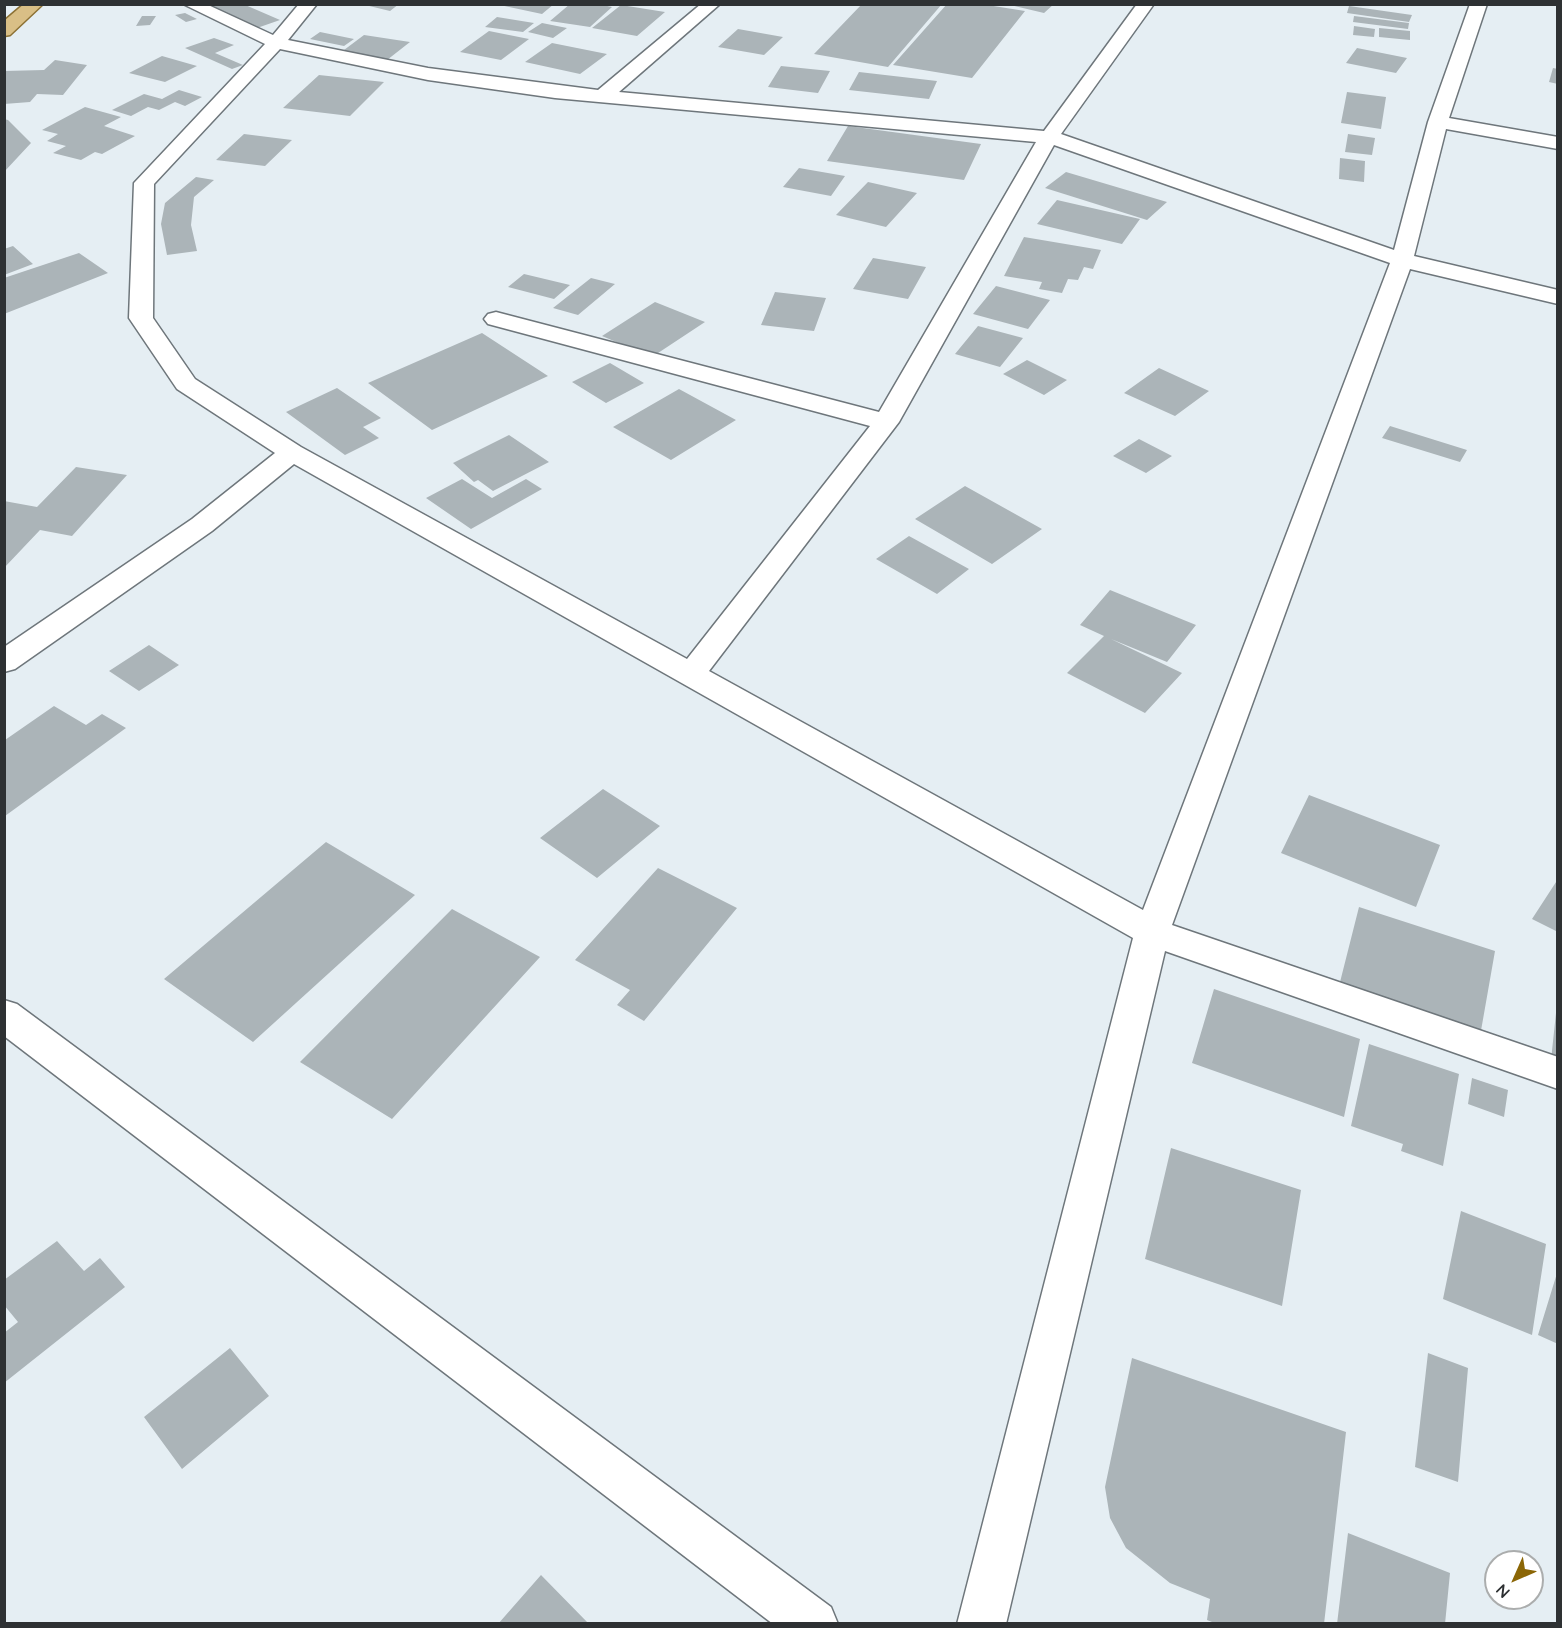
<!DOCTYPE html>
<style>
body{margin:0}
#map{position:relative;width:1562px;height:1628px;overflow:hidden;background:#e5eef3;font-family:Quicksand,sans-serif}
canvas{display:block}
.frame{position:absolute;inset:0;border:6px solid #2e3133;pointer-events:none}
.north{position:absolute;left:1484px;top:1550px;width:60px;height:60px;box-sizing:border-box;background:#fff;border:2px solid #abadad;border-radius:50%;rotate:225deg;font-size:16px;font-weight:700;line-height:24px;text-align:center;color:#2e3133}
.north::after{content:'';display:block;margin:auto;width:21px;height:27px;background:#8b6606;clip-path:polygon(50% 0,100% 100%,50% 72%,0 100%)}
</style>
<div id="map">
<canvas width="1562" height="1628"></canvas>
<div class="frame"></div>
<div class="north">N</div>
</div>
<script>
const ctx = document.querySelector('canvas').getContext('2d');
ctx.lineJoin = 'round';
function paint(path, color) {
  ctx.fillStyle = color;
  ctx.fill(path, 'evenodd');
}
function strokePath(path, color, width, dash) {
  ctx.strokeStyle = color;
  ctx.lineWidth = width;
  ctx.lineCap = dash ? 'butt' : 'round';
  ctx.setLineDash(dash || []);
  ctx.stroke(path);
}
const building = new Path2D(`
 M 204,4 L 243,4 L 280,20 L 257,28 Z
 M 361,4 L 399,4 L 390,11 Z
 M 495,4 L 554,4 L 542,14 Z
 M 570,4 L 598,4 L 612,7 L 590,27 L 550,21 Z
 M 862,4 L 942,4 L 888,67 L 814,54 Z
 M 947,4 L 981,4 L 1025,11 L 972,78 L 893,65 Z
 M 1006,4 L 1054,4 L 1044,13 Z
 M 621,5 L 665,12 L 637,36 L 592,28 Z
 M 1349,6 L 1412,15 L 1409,22 L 1347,13 Z
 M 185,13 L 197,19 L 186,22 L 175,15 Z
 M 142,16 L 156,16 L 150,25 L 136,26 Z
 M 1354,16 L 1409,23 L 1408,29 L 1353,22 Z
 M 497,17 L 534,23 L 523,32 L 485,27 Z
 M 542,23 L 567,28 L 553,38 L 528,32 Z
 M 1354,26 L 1375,29 L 1374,37 L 1353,35 Z
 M 1379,28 L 1410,31 L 1410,40 L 1379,37 Z
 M 738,29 L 783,37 L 764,55 L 718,47 Z
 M 489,31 L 529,39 L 501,60 L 460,52 Z
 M 320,32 L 354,39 L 344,46 L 310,39 Z
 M 364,35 L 410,42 L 387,60 L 340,53 Z
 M 214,38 L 234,45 L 215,53 L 243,65 L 232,69 L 185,48 Z
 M 552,43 L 607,54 L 580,74 L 525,62 Z
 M 1357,48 L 1407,58 L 1396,73 L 1346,63 Z
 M 162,56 L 197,66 L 165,82 L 129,73 Z
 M 55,60 L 87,65 L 63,95 L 37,94 L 30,102 L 4,104 L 4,71 L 44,70 Z
 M 781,66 L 830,71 L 818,93 L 768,87 Z
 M 1553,68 L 1558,69 L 1558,84 L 1549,82 Z
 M 859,72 L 937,81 L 929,99 L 849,90 Z
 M 319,75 L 384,82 L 350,116 L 283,108 Z
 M 179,90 L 202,97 L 185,106 L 175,102 L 159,110 L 148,107 L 131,116 L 112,110 L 144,94 L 162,99 Z
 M 1347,92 L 1386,97 L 1381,129 L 1341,123 Z
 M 85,107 L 121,117 L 104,126 L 135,136 L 102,154 L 95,152 L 81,160 L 53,153 L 66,146 L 47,141 L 58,134 L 42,130 Z
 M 4,119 L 8,120 L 31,143 L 4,172 Z
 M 848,126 L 981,144 L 964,180 L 827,161 Z
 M 244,134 L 292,140 L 265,166 L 216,160 Z
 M 1348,134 L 1375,138 L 1372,155 L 1345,152 Z
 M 1340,158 L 1365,161 L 1364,182 L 1339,179 Z
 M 799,168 L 845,176 L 831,196 L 783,187 Z
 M 1066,172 L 1167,202 L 1147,220 L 1045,188 Z
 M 196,177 L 214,180 L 194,197 L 191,225 L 197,251 L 167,255 L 161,224 L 165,203 Z
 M 868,182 L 917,193 L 886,227 L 836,215 Z
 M 1057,200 L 1140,219 L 1122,244 L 1037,224 Z
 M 1024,237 L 1101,250 L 1093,269 L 1084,267 L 1078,280 L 1068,279 L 1062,293 L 1039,289 L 1042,282 L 1004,276 Z
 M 13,246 L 33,264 L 4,275 L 4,249 Z
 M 79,253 L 108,273 L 4,314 L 4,278 Z
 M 873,258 L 926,267 L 908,299 L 853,289 Z
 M 524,274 L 570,285 L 554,299 L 508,287 Z
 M 591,278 L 615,284 L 578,315 L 553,308 Z
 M 996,286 L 1050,300 L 1028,329 L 973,314 Z
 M 775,292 L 826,298 L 814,331 L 761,325 Z
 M 655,302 L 705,322 L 652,357 L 602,336 Z
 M 978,326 L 1023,338 L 1000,367 L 955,354 Z
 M 482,333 L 548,376 L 432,430 L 368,383 Z
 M 1027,360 L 1067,380 L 1044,395 L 1003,374 Z
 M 610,363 L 644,383 L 606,403 L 572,382 Z
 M 1159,368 L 1209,391 L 1175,416 L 1124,393 Z
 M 337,388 L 381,418 L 363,427 L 379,438 L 345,455 L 286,412 Z
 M 679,389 L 736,420 L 671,460 L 613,427 Z
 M 1390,426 L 1467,450 L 1460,462 L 1382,438 Z
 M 509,435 L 549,462 L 493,491 L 478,480 L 474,482 L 453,463 Z
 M 1139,439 L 1172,456 L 1146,473 L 1113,456 Z
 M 76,467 L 127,475 L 72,536 L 40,530 L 4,568 L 4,501 L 37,507 Z
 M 462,479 L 492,498 L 526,479 L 542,489 L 471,529 L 426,498 Z
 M 965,486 L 1042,529 L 992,564 L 915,519 Z
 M 909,536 L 969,569 L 937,594 L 876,559 Z
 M 1110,590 L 1196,625 L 1167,662 L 1111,639 L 1182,673 L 1145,713 L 1067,673 L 1104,636 L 1080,625 Z
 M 149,645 L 179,665 L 139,691 L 109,671 Z
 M 54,706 L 86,725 L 102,714 L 126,728 L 5,816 L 5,740 Z
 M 603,789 L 660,826 L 597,878 L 540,838 Z
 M 1309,795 L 1440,845 L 1416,907 L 1281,853 Z
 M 326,842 L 415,895 L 253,1042 L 164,979 Z
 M 658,868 L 737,908 L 644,1021 L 617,1005 L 630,990 L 575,960 Z
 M 1558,879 L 1558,932 L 1532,919 Z
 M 1359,907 L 1495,951 L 1479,1042 L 1337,994 Z
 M 452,909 L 540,957 L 392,1119 L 300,1062 Z
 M 1214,989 L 1360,1039 L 1344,1117 L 1192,1063 Z
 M 1556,1013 L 1558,1013 L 1558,1082 L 1549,1079 Z
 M 1369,1044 L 1459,1074 L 1443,1166 L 1401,1151 L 1403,1144 L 1351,1126 Z
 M 1472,1078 L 1508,1090 L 1504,1117 L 1468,1104 Z
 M 1171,1148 L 1301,1190 L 1282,1306 L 1145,1259 Z
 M 1461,1211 L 1546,1244 L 1532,1335 L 1443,1299 Z
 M 57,1241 L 84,1271 L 100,1258 L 125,1287 L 4,1383 L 4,1333 L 18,1322 L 4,1305 L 4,1280 Z
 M 1558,1270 L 1558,1344 L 1538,1335 Z
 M 230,1348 L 269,1396 L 182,1469 L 144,1417 Z
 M 1428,1353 L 1468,1368 L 1458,1482 L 1415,1467 Z
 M 1132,1358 L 1346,1432 L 1324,1624 L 1217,1624 L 1207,1620 L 1210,1599 L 1170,1583 L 1126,1548 L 1110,1518 L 1105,1487 Z
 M 1348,1533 L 1450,1573 L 1445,1624 L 1337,1624 Z
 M 541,1575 L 589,1624 L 498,1624 Z`);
const minor = new Path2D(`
 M 183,4 L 206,4 L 273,35 L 299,4 L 317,4 L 288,40 L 428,68 L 598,90 L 701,4 L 720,4 L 619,92 L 1044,131 L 1137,4 L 1154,4 L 1061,134 L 1394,250 L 1428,122 L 1470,4 L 1487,4 L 1449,118 L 1558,137 L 1558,149 L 1446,129 L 1414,256 L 1558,290 L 1558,304 L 1410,269 L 1172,925 L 1558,1057 L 1558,1089 L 1165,951 L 1006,1624 L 957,1624 L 1133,938 L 294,464 L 212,531 L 15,669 L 4,672 L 4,647 L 192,519 L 275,453 L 177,389 L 129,318 L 134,183 L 265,44 ZM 280,49 L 428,80 L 555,98 L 1036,142 L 879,412 L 496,312 L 488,314 L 484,319 L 488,324 L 870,426 L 687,659 L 301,447 L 195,379 L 153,318 L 154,184 ZM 1054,145 L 1390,263 L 1143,910 L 709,671 L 899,422 Z
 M 4,1000 L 17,1004 L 831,1607 L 838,1624 L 773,1624 L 4,1036 Z`);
const major = new Path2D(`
 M 24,4 L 43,4 L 10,35 L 4,36 L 4,21 Z`);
paint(building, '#abb4b8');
strokePath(minor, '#6e767b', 3);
strokePath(major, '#8c7134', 3);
paint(minor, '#fff');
paint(major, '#d9bf86');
</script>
